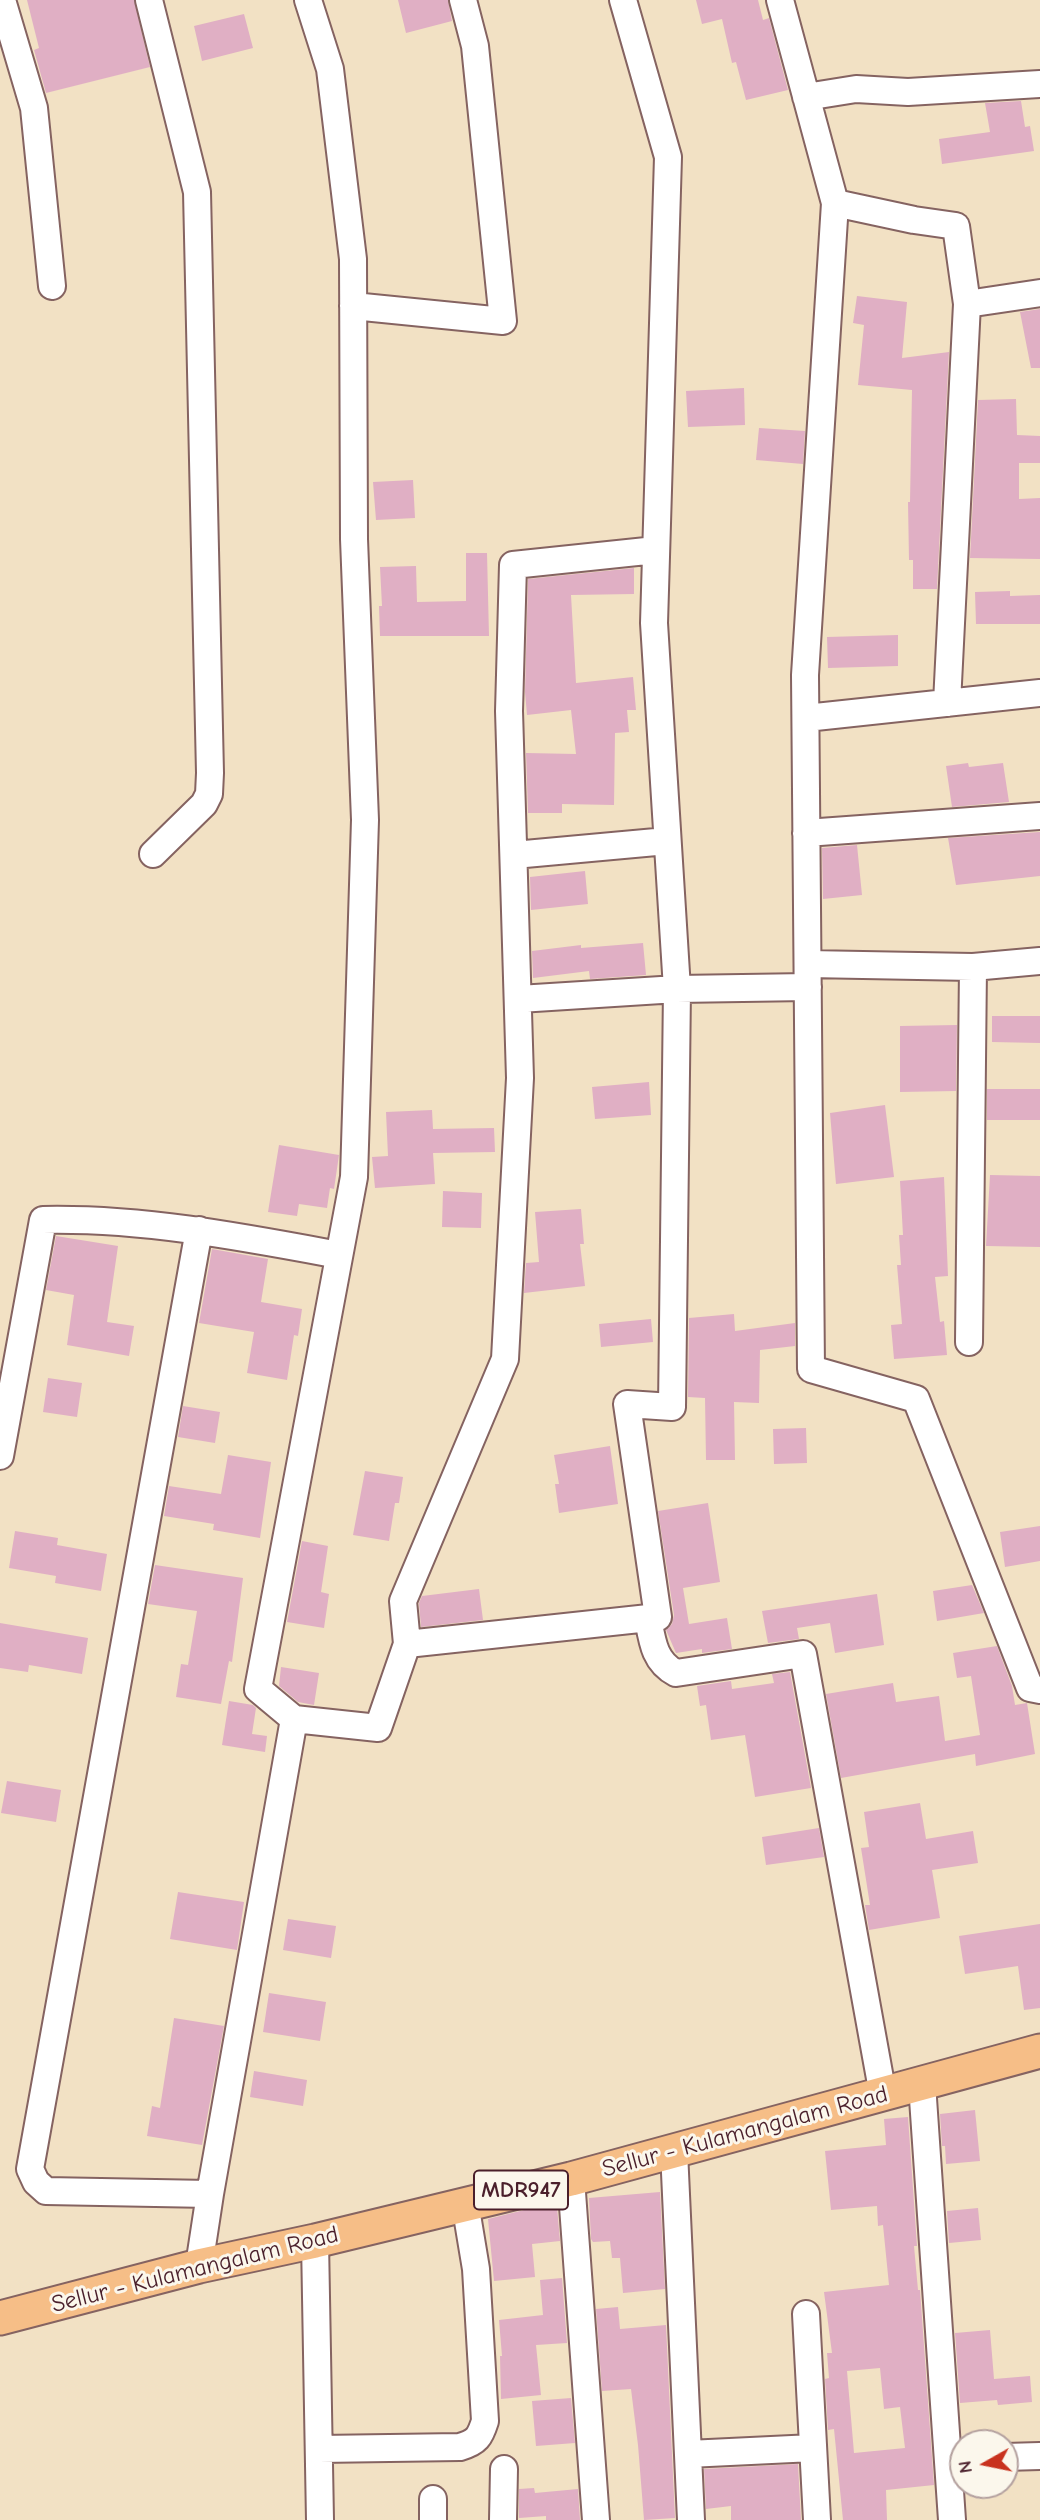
<!DOCTYPE html>
<style>
body{margin:0}
#map{position:relative;width:1040px;height:2520px;overflow:hidden;background:#f2e1c4;font-family:"Comic Neue",sans-serif}
canvas{display:block}
.north{position:absolute;left:949px;top:2429px;width:70px;height:70px;box-sizing:border-box;background:#fbf7ec;border:2px solid #b4a19f;border-radius:50%;rotate:261deg;font-size:19px;font-weight:700;line-height:28px;text-align:center;color:#4a1f2b}
.north::after{content:'';display:block;margin:auto;width:24px;height:32px;background:#c8321e;clip-path:polygon(50% 0,100% 100%,50% 72%,0 100%)}
</style>
<div id="map">
<canvas width="1040" height="2520"></canvas>
<div class="north">N</div>
</div>
<script>
const ctx = document.querySelector('canvas').getContext('2d');
ctx.lineJoin = 'round';
function paint(path, color) {
  ctx.fillStyle = color;
  ctx.fill(path, 'evenodd');
}
function strokePath(path, color, width, dash) {
  ctx.strokeStyle = color;
  ctx.lineWidth = width;
  ctx.lineCap = dash ? 'butt' : 'round';
  ctx.setLineDash(dash || []);
  ctx.stroke(path);
}
function drawText(font, color, halo, rows, align = 'center') {
  ctx.font = font + ' "Comic Neue",sans-serif';
  ctx.lineWidth = 6;
  ctx.setLineDash([]);
  ctx.textBaseline = 'middle';
  ctx.strokeStyle = halo;
  ctx.fillStyle = color;
  for (const [text, x, y, turn = 0] of rows) {
    ctx.save();
    ctx.translate(x, y);
    ctx.rotate((+turn || 0) * Math.PI / 180);
    ctx.textAlign = isNaN(turn) ? turn : align;
    if (halo) ctx.strokeText(text, 0, 0);
    ctx.fillText(text, 0, 0);
    ctx.restore();
  }
}
const building = new Path2D(`
 M 27,0 L 134,0 L 150,67 L 46,93 L 34,50 L 39,48 Z
 M 398,0 L 448,0 L 452,21 L 406,33 Z
 M 696,0 L 758,0 L 763,20 L 769,18 L 788,90 L 746,100 L 736,62 L 732,63 L 722,19 L 702,24 Z
 M 244,14 L 253,48 L 202,61 L 194,26 Z
 M 1021,101 L 1025,127 L 1030,126 L 1034,151 L 942,164 L 939,139 L 990,132 L 985,103 Z
 M 857,296 L 907,302 L 902,358 L 949,352 L 937,589 L 913,589 L 913,560 L 909,560 L 908,502 L 910,502 L 912,390 L 858,385 L 864,325 L 853,323 Z
 M 1040,309 L 1040,368 L 1031,368 L 1020,312 Z
 M 744,388 L 745,425 L 688,427 L 686,391 Z
 M 1016,399 L 1017,435 L 1040,436 L 1040,463 L 1019,463 L 1019,499 L 1040,498 L 1040,559 L 970,558 L 978,400 Z
 M 759,428 L 805,431 L 803,464 L 756,460 Z
 M 413,480 L 415,518 L 376,520 L 373,482 Z
 M 466,553 L 487,553 L 489,636 L 380,636 L 379,606 L 382,606 L 380,567 L 416,566 L 417,602 L 466,601 Z
 M 634,568 L 634,594 L 571,595 L 576,683 L 633,677 L 636,710 L 627,710 L 629,732 L 615,733 L 614,805 L 562,804 L 562,813 L 528,813 L 526,753 L 576,754 L 571,710 L 527,715 L 525,692 L 528,579 Z
 M 1010,591 L 1010,596 L 1040,595 L 1040,624 L 976,624 L 975,592 Z
 M 898,635 L 898,666 L 828,668 L 827,637 Z
 M 968,763 L 969,767 L 1003,763 L 1009,802 L 952,807 L 946,766 Z
 M 1040,832 L 1040,876 L 956,885 L 948,838 Z
 M 857,845 L 862,895 L 823,899 L 822,848 Z
 M 585,871 L 588,904 L 531,910 L 530,877 Z
 M 643,943 L 646,975 L 590,979 L 589,971 L 533,978 L 532,951 L 581,945 L 581,948 Z
 M 992,1016 L 1040,1016 L 1040,1043 L 992,1042 Z
 M 957,1025 L 956,1091 L 900,1092 L 900,1026 Z
 M 649,1082 L 651,1115 L 595,1119 L 592,1087 Z
 M 987,1089 L 1040,1089 L 1040,1120 L 987,1120 Z
 M 885,1105 L 894,1177 L 836,1184 L 830,1113 Z
 M 432,1110 L 433,1129 L 494,1128 L 495,1152 L 433,1153 L 435,1184 L 375,1188 L 372,1157 L 388,1156 L 386,1112 Z
 M 279,1145 L 339,1155 L 334,1189 L 330,1188 L 327,1208 L 299,1204 L 297,1216 L 268,1212 Z
 M 990,1175 L 1040,1176 L 1040,1247 L 986,1246 Z
 M 944,1177 L 948,1276 L 935,1277 L 940,1322 L 944,1321 L 947,1355 L 894,1359 L 891,1325 L 902,1324 L 897,1265 L 901,1265 L 899,1235 L 903,1235 L 900,1181 Z
 M 443,1191 L 482,1193 L 481,1228 L 442,1227 Z
 M 581,1209 L 584,1244 L 580,1244 L 585,1286 L 524,1293 L 526,1263 L 539,1262 L 535,1212 Z
 M 56,1236 L 118,1246 L 107,1322 L 134,1326 L 129,1356 L 67,1345 L 74,1295 L 46,1290 Z
 M 212,1249 L 268,1259 L 261,1302 L 302,1309 L 298,1336 L 294,1335 L 287,1380 L 247,1373 L 254,1332 L 199,1323 Z
 M 734,1314 L 735,1331 L 795,1323 L 795,1346 L 760,1350 L 759,1403 L 734,1402 L 735,1460 L 706,1460 L 705,1398 L 688,1397 L 689,1318 Z
 M 651,1319 L 653,1342 L 601,1347 L 599,1324 Z
 M 48,1378 L 82,1383 L 77,1417 L 43,1412 Z
 M 183,1406 L 220,1412 L 215,1443 L 178,1437 Z
 M 806,1428 L 807,1463 L 774,1464 L 773,1429 Z
 M 610,1446 L 618,1504 L 559,1513 L 555,1484 L 559,1484 L 554,1455 Z
 M 228,1455 L 271,1462 L 260,1538 L 213,1530 L 214,1524 L 164,1516 L 169,1486 L 221,1494 Z
 M 365,1471 L 403,1477 L 399,1503 L 395,1503 L 389,1541 L 353,1535 Z
 M 708,1503 L 720,1582 L 683,1588 L 689,1624 L 727,1618 L 732,1649 L 702,1653 L 702,1649 L 676,1653 L 666,1630 L 672,1624 L 674,1615 L 658,1511 Z
 M 1040,1526 L 1040,1561 L 1005,1567 L 1000,1532 Z
 M 15,1531 L 58,1538 L 57,1545 L 107,1554 L 101,1591 L 55,1583 L 56,1576 L 9,1568 Z
 M 302,1541 L 328,1546 L 321,1592 L 329,1594 L 324,1628 L 287,1622 Z
 M 155,1565 L 243,1578 L 232,1662 L 229,1661 L 221,1704 L 176,1697 L 181,1664 L 188,1665 L 197,1611 L 148,1604 Z
 M 972,1585 L 984,1613 L 937,1621 L 933,1591 Z
 M 479,1589 L 483,1620 L 421,1627 L 419,1603 L 422,1596 Z
 M 877,1594 L 884,1645 L 835,1653 L 830,1623 L 797,1628 L 799,1639 L 768,1643 L 762,1611 Z
 M 0,1623 L 88,1638 L 82,1674 L 29,1665 L 28,1672 L 0,1668 Z
 M 997,1646 L 1012,1686 L 1015,1705 L 1027,1703 L 1035,1754 L 976,1766 L 975,1754 L 841,1778 L 826,1694 L 893,1683 L 896,1702 L 939,1696 L 945,1741 L 980,1735 L 971,1676 L 957,1678 L 953,1653 Z
 M 281,1667 L 319,1673 L 314,1705 L 298,1702 L 279,1686 Z
 M 790,1672 L 811,1788 L 755,1797 L 745,1735 L 711,1740 L 706,1705 L 700,1706 L 697,1686 L 731,1681 L 732,1689 L 774,1683 L 772,1674 Z
 M 229,1701 L 253,1705 L 256,1708 L 252,1734 L 267,1736 L 265,1752 L 222,1745 Z
 M 7,1781 L 61,1790 L 56,1822 L 1,1813 Z
 M 920,1803 L 926,1839 L 973,1831 L 978,1863 L 932,1870 L 940,1918 L 869,1930 L 865,1905 L 870,1905 L 861,1848 L 869,1847 L 864,1812 Z
 M 819,1828 L 824,1857 L 766,1865 L 762,1837 Z
 M 178,1892 L 244,1902 L 237,1950 L 170,1939 Z
 M 288,1919 L 336,1926 L 331,1958 L 283,1950 Z
 M 1040,1924 L 1040,2008 L 1024,2010 L 1018,1966 L 965,1974 L 959,1936 Z
 M 269,1993 L 326,2002 L 320,2041 L 263,2032 Z
 M 174,2018 L 224,2026 L 202,2145 L 147,2136 L 152,2106 L 160,2108 Z
 M 254,2071 L 307,2080 L 303,2106 L 250,2097 Z
 M 975,2110 L 980,2161 L 946,2164 L 945,2146 L 942,2146 L 940,2114 Z
 M 908,2117 L 917,2246 L 914,2246 L 918,2290 L 920,2290 L 934,2485 L 886,2490 L 887,2520 L 843,2520 L 834,2429 L 828,2430 L 825,2379 L 829,2378 L 827,2353 L 832,2353 L 824,2292 L 889,2285 L 883,2225 L 878,2226 L 877,2206 L 831,2210 L 825,2151 L 886,2145 L 884,2119 ZM 880,2368 L 884,2409 L 900,2407 L 905,2448 L 854,2453 L 847,2371 Z
 M 660,2192 L 665,2289 L 623,2293 L 620,2258 L 612,2258 L 610,2241 L 593,2242 L 591,2239 L 589,2198 Z
 M 557,2207 L 560,2241 L 532,2244 L 535,2277 L 494,2281 L 488,2219 L 528,2209 Z
 M 978,2208 L 981,2240 L 949,2243 L 947,2211 Z
 M 562,2278 L 567,2343 L 536,2345 L 541,2395 L 501,2399 L 500,2356 L 502,2356 L 499,2320 L 543,2315 L 540,2280 Z
 M 618,2307 L 620,2329 L 666,2325 L 675,2518 L 644,2520 L 638,2445 L 631,2389 L 602,2391 L 596,2309 Z
 M 990,2330 L 994,2379 L 1030,2376 L 1032,2402 L 998,2405 L 997,2400 L 960,2403 L 955,2333 Z
 M 571,2398 L 575,2443 L 536,2446 L 532,2401 Z
 M 798,2464 L 801,2520 L 731,2520 L 731,2506 L 706,2509 L 704,2469 Z
 M 534,2488 L 535,2493 L 578,2489 L 580,2520 L 546,2520 L 546,2516 L 519,2518 L 519,2489 Z`);
const minor = new Path2D(`
 M 2,0 L 34,108 L 52,286
 M 149,0 L 197,192 L 210,773 L 209,794 L 204,804 L 153,854
 M 780,0 L 835,203 L 914,220 L 956,226 L 967,304 L 947,703
 M 806,97 L 856,89 L 908,92 L 1040,84
 M 835,203 L 805,675 L 811,1369 L 916,1399 L 1030,1688 L 1040,1690
 M 967,304 L 1040,293
 M 353,306 L 503,321 L 475,46 L 463,0
 M 806,718 L 1040,693
 M 806,833 L 1040,816
 M 514,855 L 667,841
 M 808,964 L 973,967
 M 519,999 L 677,989 L 808,987
 M 199,1230 L 30,2169 L 36,2182 L 46,2191 L 210,2194
 M 969,1342 L 973,967 L 1040,961
 M 0,1456 L 43,1220 C 143,1218 242,1237 339,1255
 M 648,1618 C 652,1640 654,1662 676,1673 L 803,1654 L 883,2095
 M 407,1644 L 403,1601 L 505,1359 L 520,1078 L 509,711 L 513,565 L 656,550
 M 294,1719 L 378,1728 L 407,1644 L 658,1617 L 627,1404 L 672,1407 L 677,989 L 654,623 L 668,157 L 623,0
 M 922,2084 L 952,2520
 M 674,2151 L 691,2520
 M 571,2179 L 596,2520
 M 315,2241 L 320,2520
 M 199,2266 L 210,2194 L 294,1719 L 258,1689 L 354,1177 L 365,820 L 354,539 L 353,259 L 330,69 L 308,0
 M 806,2314 L 817,2520
 M 319,2449 L 460,2447 C 477,2442 480,2437 485,2421 L 476,2269 L 465,2203
 M 688,2454 L 813,2448
 M 1005,2457 L 1040,2456
 M 433,2499 L 433,2520
 M 503,2520 L 504,2469`);
const major = new Path2D(`
 M 0,2318 L 199,2266 L 315,2241 L 571,2179 L 1040,2051`);
const shields = [
 [521,2190,94]
];
const shieldNames = [
 ["MDR947",521,2190]
];
const streetNames = [
 ["Sellur - Kulamangalam Road",745,2132,-15],
 ["Sellur - Kulamangalam Road",195,2270,-14]
];
paint(building, '#e0afc4');
strokePath(minor, '#856361', 30);
strokePath(major, '#856361', 37);
strokePath(minor, '#fff', 26);
strokePath(major, '#f6be87', 33);
for (const [x, y, w] of shields) {
  const box = new Path2D();
  box.roundRect(x - w / 2, y - 19.5, w, 39, 5);
  ctx.fillStyle = '#fbf7ec';
  ctx.fill(box);
  strokePath(box, '#4a1f2b', 2);
}
drawText('bold 23px', '#4a1f2b', null, shieldNames);
drawText('24px', '#4a1f2b', '#fbf7ec', streetNames);
</script>
